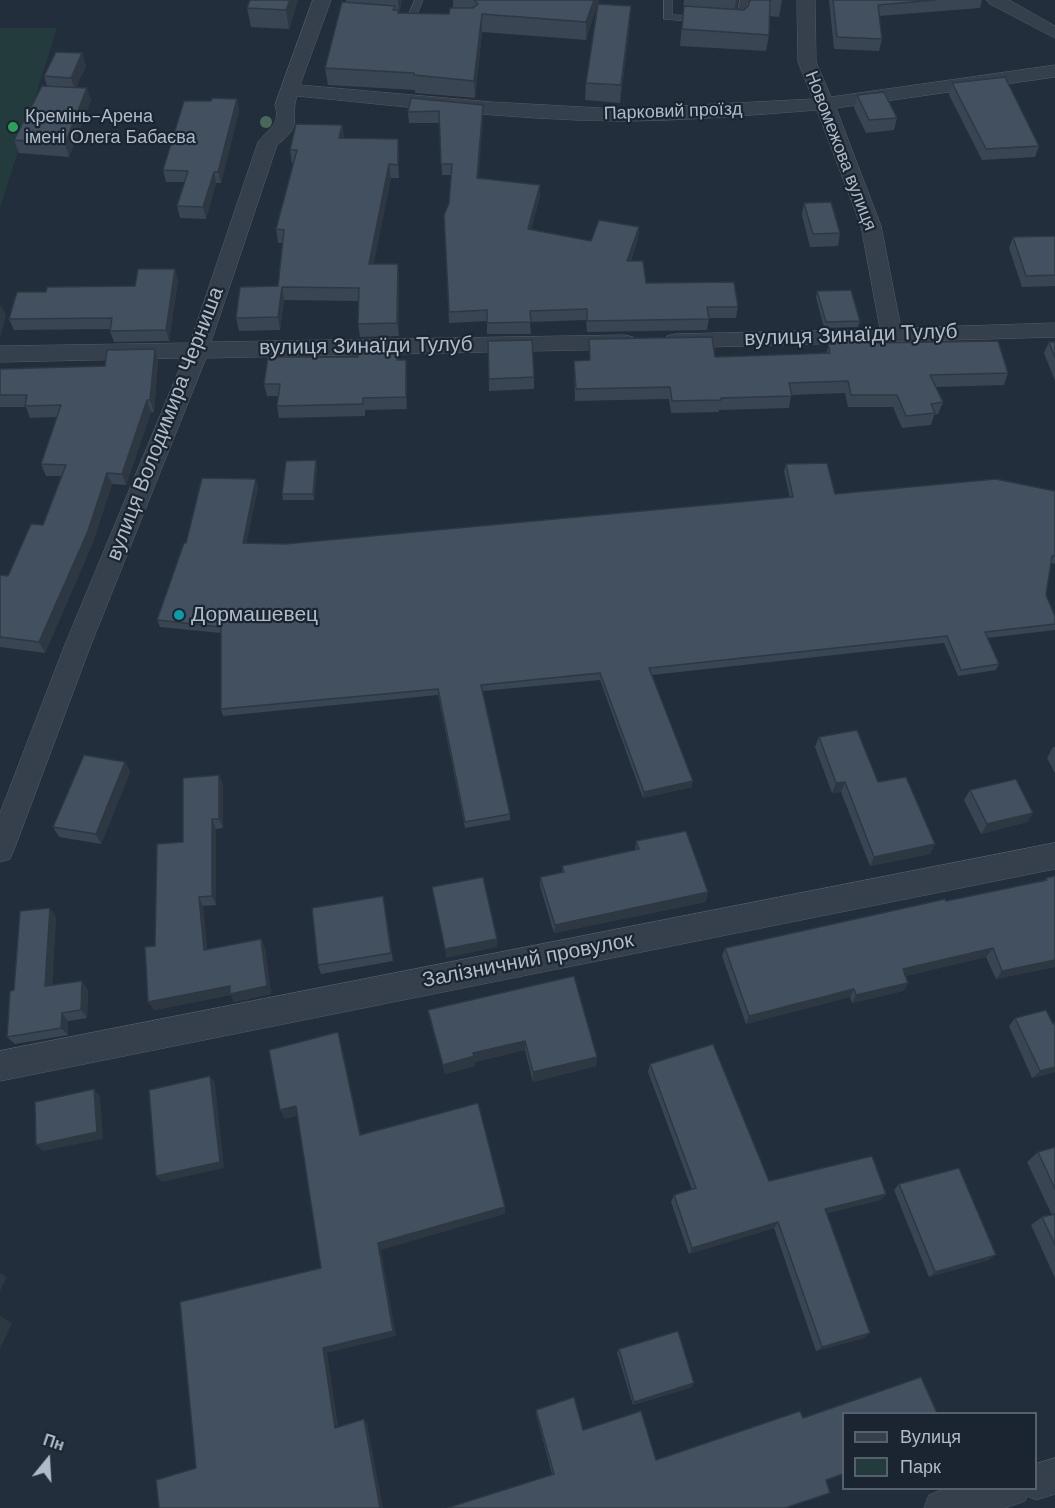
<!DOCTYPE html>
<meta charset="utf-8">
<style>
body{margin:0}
#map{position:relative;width:1055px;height:1508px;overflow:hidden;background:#222e3c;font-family:"DM Sans",sans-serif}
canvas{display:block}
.legend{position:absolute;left:842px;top:1412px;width:195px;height:78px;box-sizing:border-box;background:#1b2531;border:2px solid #57616d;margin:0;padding:8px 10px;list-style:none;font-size:18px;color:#b1bac8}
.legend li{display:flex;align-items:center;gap:12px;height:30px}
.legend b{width:30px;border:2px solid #57616d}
.north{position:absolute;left:18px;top:1430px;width:60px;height:60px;-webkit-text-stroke:4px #1b2531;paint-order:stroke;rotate:18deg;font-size:16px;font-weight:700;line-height:24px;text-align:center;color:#b1bac8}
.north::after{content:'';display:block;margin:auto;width:21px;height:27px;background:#b1bac8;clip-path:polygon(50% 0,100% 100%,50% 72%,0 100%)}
</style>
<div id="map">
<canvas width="1055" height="1508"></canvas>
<ul class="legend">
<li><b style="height:8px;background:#35404c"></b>Вулиця</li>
<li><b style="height:16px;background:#243b3d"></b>Парк</li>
</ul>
<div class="north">Пн</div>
</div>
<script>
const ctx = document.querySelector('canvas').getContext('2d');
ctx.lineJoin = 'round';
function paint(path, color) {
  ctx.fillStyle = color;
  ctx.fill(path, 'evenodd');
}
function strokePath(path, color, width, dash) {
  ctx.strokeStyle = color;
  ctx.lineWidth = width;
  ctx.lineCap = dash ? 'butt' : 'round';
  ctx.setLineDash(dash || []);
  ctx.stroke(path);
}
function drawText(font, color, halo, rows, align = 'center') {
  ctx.font = font + ' "DM Sans",sans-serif';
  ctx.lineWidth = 4.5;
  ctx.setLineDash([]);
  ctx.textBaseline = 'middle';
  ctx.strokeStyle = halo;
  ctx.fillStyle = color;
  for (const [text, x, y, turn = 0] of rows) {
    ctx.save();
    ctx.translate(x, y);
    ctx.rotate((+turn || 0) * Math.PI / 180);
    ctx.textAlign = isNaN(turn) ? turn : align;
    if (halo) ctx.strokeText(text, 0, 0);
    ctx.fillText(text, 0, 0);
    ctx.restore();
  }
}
const green = new Path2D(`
 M 0,28 L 57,28 L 0,208 Z`);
const lane = new Path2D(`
 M 415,0 L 423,0 L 415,19 L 411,22 L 407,19 Z
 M 664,0 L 672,0 L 672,15 L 702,16 L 706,19 L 702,22 L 664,19 Z
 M 740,0 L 748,0 L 744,22 L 736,25 L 732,22 L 736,19 Z`);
const street = new Path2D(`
 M 313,0 L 331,0 L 300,85 L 491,102 L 618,109 L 813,99 L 798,62 L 797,0 L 815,0 L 816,62 L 831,97 L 1055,65 L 1055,77 L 836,108 L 881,226 L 901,328 L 1055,323 L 1055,337 L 675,348 L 667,346 L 664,341 L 667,336 L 675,334 L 880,329 L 861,226 L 817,110 C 751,115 684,121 618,121 C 511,120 403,106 297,96 C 289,119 305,124 277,145 L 211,342 L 625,335 L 633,337 L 636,342 L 633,347 L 625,349 L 206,358 L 90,647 L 14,850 L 10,859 L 0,862 L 0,813 L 64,647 L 184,358 L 0,362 L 0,346 L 190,343 L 258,142 C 269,128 281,125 275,105 Z
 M 987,0 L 1009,0 L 1055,26 L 1055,38 L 990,4 Z
 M 1055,843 L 1055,869 L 0,1081 L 0,1051 Z
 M 1055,1458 L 1055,1494 L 1036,1500 L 1027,1496 L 1025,1501 L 1005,1508 L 924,1508 L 929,1495 L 946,1488 L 1036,1488 L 1036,1464 Z`);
const trees = [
 [266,122]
];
const wall = new Path2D(`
 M 250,0 L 298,0 L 289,29 L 251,27 L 247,8 Z
 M 346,0 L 402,0 L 399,13 L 449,14 L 453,8 L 453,0 L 599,0 L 598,4 L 630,24 L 620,103 L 585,100 L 586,83 L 597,5 L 586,40 L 482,32 L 475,98 L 415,93 L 415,90 L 328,85 L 325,68 L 346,3 Z
 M 684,0 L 738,0 L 736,10 L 744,10 L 748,6 L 750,0 L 782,0 L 779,17 L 769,16 L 769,35 L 766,51 L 680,46 Z
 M 829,0 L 982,0 L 980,8 L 879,16 L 882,39 L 879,51 L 834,49 Z
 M 82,53 L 86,66 L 76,87 L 91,100 L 69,157 L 19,153 L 14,140 L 47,86 L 44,76 Z
 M 952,83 L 1039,146 L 1035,157 L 982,160 L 949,95 Z
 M 857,95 L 897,118 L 894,130 L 866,133 L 854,108 Z
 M 237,99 L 239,111 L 221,183 L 216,183 L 206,219 L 180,218 L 177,206 L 185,182 L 166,182 L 163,170 L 211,101 Z
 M 483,105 L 483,116 L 478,178 L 540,185 L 540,196 L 531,229 L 591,241 L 639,227 L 638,238 L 631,261 L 646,283 L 738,307 L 736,318 L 709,318 L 707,330 L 587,332 L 586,320 L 530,322 L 531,334 L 487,334 L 487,321 L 449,323 L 444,215 L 449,203 L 452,175 L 442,175 L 439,123 L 409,123 L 408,112 Z
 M 342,125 L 344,138 L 399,152 L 399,178 L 391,178 L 373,264 L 399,277 L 399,336 L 360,337 L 358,324 L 359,301 L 284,300 L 280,330 L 239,331 L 236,318 L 278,286 L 283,243 L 278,243 L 276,229 L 293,163 L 292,163 L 290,150 Z
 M 804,203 L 840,233 L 838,246 L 810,247 L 802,215 Z
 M 1055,236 L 1055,286 L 1022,287 L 1009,248 L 1013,237 Z
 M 178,280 L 169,341 L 114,342 L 110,331 L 111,329 L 14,330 L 9,319 L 46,292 L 135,286 Z
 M 817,291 L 860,321 L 858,327 L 824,328 L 816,297 Z
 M 832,334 L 869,343 L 1008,373 L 1004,385 L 936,387 L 943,402 L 938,414 L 934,415 L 931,425 L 902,428 L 893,407 L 848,407 L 845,393 L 791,395 L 789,408 L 719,410 L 719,412 L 671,413 L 669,399 L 575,401 L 574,373 L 574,361 L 589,360 L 589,339 L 715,357 L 826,354 Z
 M 488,341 L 534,377 L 534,389 L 489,391 Z
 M 1049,342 L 1055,342 L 1055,381 L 1044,353 Z
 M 399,355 L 399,360 L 407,372 L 407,409 L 365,410 L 365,416 L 279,418 L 277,406 L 278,396 L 267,396 L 264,384 L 358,357 Z
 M 158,361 L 154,412 L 151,412 L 126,485 L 112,484 L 93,542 L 45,653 L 0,647 L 0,575 L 8,576 L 43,525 L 61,476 L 46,476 L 41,464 L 57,417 L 30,418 L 26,407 L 0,407 L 0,369 L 105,366 Z
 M 786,464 L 835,494 L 1055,491 L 1055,564 L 1051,563 L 1046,595 L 1055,616 L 1055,630 L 987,638 L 999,664 L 996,670 L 958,676 L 944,643 L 652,675 L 692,787 L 643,798 L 600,680 L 482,691 L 510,814 L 510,820 L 465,828 L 438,695 L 223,716 L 221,709 L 221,633 L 160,627 L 157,620 L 186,543 L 258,487 L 246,544 L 285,544 L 790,498 L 784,471 Z
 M 317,466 L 314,500 L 283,500 L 282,494 Z
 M 819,737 L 935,844 L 930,854 L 870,866 L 841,792 L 832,793 L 815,747 Z
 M 1053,747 L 1055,747 L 1055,773 L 1047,758 Z
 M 125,762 L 130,772 L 101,844 L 59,837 L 53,827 Z
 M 219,775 L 223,785 L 223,828 L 216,829 L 216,905 L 203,906 L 207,950 L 261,939 L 265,948 L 271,994 L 234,1002 L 231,995 L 154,1010 L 183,842 Z
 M 970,790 L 1033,813 L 1027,822 L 981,834 L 964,800 Z
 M 636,841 L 706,902 L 554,933 L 540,886 L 540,877 L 562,872 L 562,866 L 635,850 Z
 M 1055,876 L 1055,967 L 996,979 L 986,957 L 905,976 L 908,983 L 903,991 L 852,1003 L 850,997 L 746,1024 L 722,956 L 725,948 L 1044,881 L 1046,878 Z
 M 385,905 L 393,961 L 321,974 L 318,965 Z
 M 56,917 L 52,985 L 88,990 L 87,1018 L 68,1021 L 68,1035 L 15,1044 L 7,1037 L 14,990 Z
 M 428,1010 L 597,1057 L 596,1066 L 533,1082 L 525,1050 L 475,1062 L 475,1066 L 445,1074 L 430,1020 Z
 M 1015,1018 L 1055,1023 L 1055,1072 L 1032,1078 L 1009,1026 Z
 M 650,1064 L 769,1181 L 886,1194 L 880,1200 L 827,1213 L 870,1333 L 864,1338 L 816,1351 L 774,1228 L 689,1254 L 671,1202 L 674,1195 L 692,1190 L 648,1072 Z
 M 1055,1147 L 1055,1278 L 1031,1225 L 1042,1217 L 1052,1215 L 1027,1162 L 1038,1152 Z
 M 899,1184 L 989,1260 L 929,1277 L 894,1190 Z
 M 619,1349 L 692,1387 L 633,1405 L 617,1353 Z
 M 536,1410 L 656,1460 L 826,1480 L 552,1474 L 536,1414 Z`);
const shadedWall = new Path2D(`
 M 290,0 L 298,0 L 289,29 L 286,10 Z
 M 398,0 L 402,0 L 399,13 Z
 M 594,0 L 599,0 L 586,40 L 586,22 Z
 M 736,0 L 738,0 L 734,17 Z
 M 631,6 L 630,24 L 620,103 L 621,85 Z
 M 482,14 L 482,32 L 475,98 L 474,81 Z
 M 82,53 L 86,66 L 75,90 L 71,78 Z
 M 87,88 L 91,100 L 69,157 L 65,144 Z
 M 237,99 L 239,111 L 221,183 L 218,172 Z
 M 483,105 L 483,116 L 478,189 L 477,178 Z
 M 342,125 L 344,139 L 339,138 Z
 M 398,139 L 399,152 L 399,178 L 398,165 Z
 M 389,164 L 391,178 L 371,278 L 369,264 Z
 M 214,172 L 216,183 L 206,219 L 203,207 Z
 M 540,185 L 540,196 L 528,240 L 528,229 Z
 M 639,227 L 638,238 L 627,272 L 627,261 Z
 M 398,264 L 399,277 L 399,336 L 397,323 Z
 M 175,269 L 178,280 L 169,341 L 166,330 Z
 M 282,287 L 284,300 L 280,330 L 278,317 Z
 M 1,304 L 6,316 L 0,338 L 0,309 Z
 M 155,349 L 158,361 L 154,412 L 150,400 Z
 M 406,360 L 407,372 L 407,409 L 406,397 Z
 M 147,400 L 151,412 L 126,485 L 122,474 Z
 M 316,460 L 317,466 L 314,500 L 313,494 Z
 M 107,473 L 112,484 L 93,542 L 45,653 L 39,642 Z
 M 256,479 L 258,487 L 245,550 L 243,543 Z
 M 125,762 L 130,772 L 101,844 L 96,834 Z
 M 219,775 L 223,785 L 223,828 L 219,819 Z
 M 693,781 L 692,787 L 643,798 L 644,792 Z
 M 845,782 L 841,792 L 832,793 L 836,783 Z
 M 1033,813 L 1027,822 L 981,834 L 987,824 Z
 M 212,819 L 216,829 L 216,905 L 212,896 Z
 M 935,844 L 930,854 L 870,866 L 874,857 Z
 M 708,892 L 706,902 L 554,933 L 555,925 Z
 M 199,897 L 203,906 L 208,959 L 204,950 Z
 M 50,908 L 56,917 L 51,994 L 45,986 Z
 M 261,939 L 265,948 L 271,994 L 234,1002 L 231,995 L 154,1010 L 148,1002 Z
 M 497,939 L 497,947 L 446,958 L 445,949 Z
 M 993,948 L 986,957 L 898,978 L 903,969 Z
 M 1055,960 L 1055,967 L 996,979 L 1002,971 Z
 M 82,981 L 88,990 L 87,1018 L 81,1010 Z
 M 908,983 L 903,991 L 852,1003 L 856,995 Z
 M 854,989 L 850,997 L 746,1024 L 749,1016 Z
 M 62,1013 L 68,1021 L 68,1035 L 61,1028 Z
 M 338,1032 L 341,1042 L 363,1144 L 360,1135 Z
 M 525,1041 L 525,1050 L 475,1062 L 475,1066 L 445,1074 L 443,1065 L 473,1053 Z
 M 597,1057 L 596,1066 L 533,1082 L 533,1072 Z
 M 1055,1067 L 1055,1072 L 1032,1078 L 1040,1071 Z
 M 210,1076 L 215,1083 L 224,1168 L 162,1182 L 156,1176 Z
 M 94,1089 L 100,1096 L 103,1139 L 43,1151 L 36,1145 Z
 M 296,1106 L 300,1115 L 285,1119 L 280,1110 Z
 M 886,1194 L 880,1200 L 820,1215 L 825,1209 Z
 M 505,1207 L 505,1214 L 381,1250 L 396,1336 L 327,1353 L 339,1431 L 335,1428 L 323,1348 L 378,1243 Z
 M 778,1222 L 774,1228 L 689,1254 L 692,1248 Z
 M 996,1255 L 989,1260 L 929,1277 L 935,1272 Z
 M 0,1273 L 7,1277 L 0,1291 Z
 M 0,1316 L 12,1323 L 0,1349 Z
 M 870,1333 L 864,1338 L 816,1351 L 822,1347 Z
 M 694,1383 L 692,1387 L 633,1405 L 634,1402 Z
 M 364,1419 L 367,1423 L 383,1508 L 380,1508 Z`);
const building = new Path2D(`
 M 250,0 L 290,0 L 286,10 L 247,8 Z
 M 474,0 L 594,0 L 586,22 L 482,14 L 474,81 L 414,75 L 414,73 L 325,68 L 342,2 L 395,6 L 393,10 L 399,10 L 398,13 L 449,14 L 450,8 L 473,8 L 478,4 Z
 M 750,0 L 770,0 L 769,35 L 682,29 L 684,6 L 744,10 L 748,6 Z
 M 833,0 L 935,0 L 878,5 L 882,39 L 837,37 Z
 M 598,4 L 631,6 L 621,85 L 586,83 Z
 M 56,52 L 82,53 L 71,78 L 44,76 Z
 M 1005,77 L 1039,146 L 986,149 L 952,83 Z
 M 42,86 L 87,88 L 65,144 L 14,140 Z
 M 884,92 L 897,118 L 869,120 L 857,95 Z
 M 212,98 L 237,99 L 218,172 L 214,172 L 203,207 L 177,206 L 188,171 L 163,170 L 184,101 L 211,101 Z
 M 411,98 L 483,105 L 477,178 L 540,185 L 528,229 L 591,241 L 599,220 L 639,227 L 627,261 L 643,261 L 646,283 L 734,282 L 738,307 L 707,307 L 709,319 L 587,321 L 587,309 L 530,311 L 531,322 L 487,323 L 487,310 L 449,312 L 444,215 L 449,203 L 452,164 L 441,164 L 439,111 L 408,112 Z
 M 296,124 L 342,125 L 339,138 L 398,139 L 398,165 L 389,164 L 369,264 L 398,264 L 397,323 L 358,324 L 359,288 L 282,287 L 278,317 L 236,318 L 240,287 L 278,286 L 284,230 L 276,229 L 297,150 L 290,150 Z
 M 831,202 L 840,233 L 813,234 L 804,203 Z
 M 1055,236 L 1055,275 L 1026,276 L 1013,237 Z
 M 138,269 L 175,269 L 166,330 L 110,331 L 112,318 L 9,319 L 17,292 L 46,292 L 47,287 L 135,286 Z
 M 851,290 L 860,321 L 826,322 L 817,291 Z
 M 832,334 L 867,334 L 869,343 L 998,341 L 1008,373 L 930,375 L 943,402 L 931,404 L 935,413 L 906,416 L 897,395 L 851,395 L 848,381 L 789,383 L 792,396 L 721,398 L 721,400 L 672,401 L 670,387 L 576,389 L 574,361 L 590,360 L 589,339 L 712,337 L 715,357 L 830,353 L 828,344 L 835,344 Z
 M 532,340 L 534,377 L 489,379 L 488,341 Z
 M 1049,342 L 1055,342 L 1055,358 Z
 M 397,343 L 397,360 L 406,360 L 406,397 L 363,398 L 363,404 L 277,406 L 280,384 L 264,384 L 268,357 L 358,357 L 358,344 Z
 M 155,349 L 150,400 L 147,400 L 122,474 L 107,473 L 88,531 L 39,642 L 0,637 L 0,575 L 8,576 L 31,524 L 43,525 L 66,465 L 41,464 L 61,405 L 25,406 L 27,395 L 0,395 L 0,369 L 105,366 L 107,350 Z
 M 316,460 L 313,494 L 282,494 L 286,461 Z
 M 827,463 L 835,494 L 996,479 L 1055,491 L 1055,556 L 1052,556 L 1046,595 L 1055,616 L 1055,624 L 985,632 L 999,664 L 961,670 L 947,636 L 649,668 L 693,781 L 644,792 L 600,673 L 481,685 L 510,814 L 465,822 L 438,689 L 221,709 L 221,627 L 157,620 L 184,543 L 186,543 L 202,478 L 256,479 L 243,543 L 285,544 L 793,497 L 786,464 Z
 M 857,730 L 878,782 L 906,777 L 935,844 L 874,857 L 845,782 L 836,783 L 819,737 Z
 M 84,755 L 125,762 L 96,834 L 53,827 Z
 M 219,775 L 219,819 L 212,819 L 212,896 L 199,897 L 204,950 L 261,939 L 267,986 L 230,994 L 230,986 L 148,1002 L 145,947 L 155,946 L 157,844 L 183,842 L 183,778 Z
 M 1016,779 L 1033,813 L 987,824 L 970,790 Z
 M 686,831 L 708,892 L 555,925 L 540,877 L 564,872 L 562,866 L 639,849 L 636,841 Z
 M 1055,876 L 1055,960 L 1002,971 L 993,948 L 903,969 L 908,983 L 856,995 L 854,989 L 749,1016 L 725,948 L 945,899 L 946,901 L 1047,880 L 1046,878 Z
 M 483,877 L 497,939 L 445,949 L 432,887 Z
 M 383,896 L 391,953 L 318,965 L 312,908 Z
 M 50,908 L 45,986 L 82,981 L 81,1010 L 62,1013 L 61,1028 L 7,1037 L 10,991 L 14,990 L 20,911 Z
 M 574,976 L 597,1057 L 533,1072 L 525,1041 L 473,1053 L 474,1056 L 443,1065 L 428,1010 Z
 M 1046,1010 L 1053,1024 L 1055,1023 L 1055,1067 L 1040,1071 L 1015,1018 Z
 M 338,1032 L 360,1135 L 478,1103 L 505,1207 L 378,1243 L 393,1331 L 323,1348 L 335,1428 L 364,1419 L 380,1508 L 159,1508 L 156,1480 L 196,1468 L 180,1302 L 321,1268 L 296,1106 L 280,1110 L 269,1050 Z
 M 713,1044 L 769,1181 L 872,1156 L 886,1194 L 825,1209 L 870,1333 L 822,1347 L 778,1222 L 692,1248 L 674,1195 L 696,1188 L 650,1064 Z
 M 210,1076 L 220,1162 L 156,1176 L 149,1090 Z
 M 94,1089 L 97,1132 L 36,1145 L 35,1102 Z
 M 1055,1147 L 1055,1189 L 1038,1152 Z
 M 959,1168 L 996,1255 L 935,1272 L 899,1184 Z
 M 1055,1214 L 1055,1245 L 1042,1217 Z
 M 678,1331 L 694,1383 L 634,1402 L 619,1349 Z
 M 921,1377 L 937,1413 L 843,1413 L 843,1474 L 826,1480 L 830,1493 L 785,1508 L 447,1508 L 554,1474 L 536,1410 L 574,1397 L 583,1430 L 641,1411 L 656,1460 L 800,1411 L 803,1418 Z`);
const markers = [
 [13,127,6,"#2e9e5b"],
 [179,615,6,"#0f9aa8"]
];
const farStreetnames = [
 ["Парковий проїзд",673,112,-2],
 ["Новомежова вулиця",840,151,69]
];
const farPoinames = [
 ["Кремінь-Арена",25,117],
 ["імені Олега Бабаєва",25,138]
];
const streetNames = [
 ["вулиця Зинаїди Тулуб",851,336,-2],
 ["вулиця Зинаїди Тулуб",366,347,-1],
 ["вулиця Володимира Черниша",166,424,-69],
 ["Залізничний провулок",528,961,-11]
];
const poiNames = [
 ["Дормашевец",191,615]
];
paint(green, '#243b3d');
strokePath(lane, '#545d6a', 1);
strokePath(street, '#545d6a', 1);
paint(lane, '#35404c');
paint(street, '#35404c');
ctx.fillStyle = '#486959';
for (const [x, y] of trees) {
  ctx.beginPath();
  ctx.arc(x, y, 6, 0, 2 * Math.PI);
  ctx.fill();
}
paint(wall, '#394553');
paint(shadedWall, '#2e3843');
paint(building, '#425060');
strokePath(building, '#2e3843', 1.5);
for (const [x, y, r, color] of markers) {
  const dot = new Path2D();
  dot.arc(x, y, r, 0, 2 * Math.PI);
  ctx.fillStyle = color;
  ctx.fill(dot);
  strokePath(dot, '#1b2531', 2);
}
drawText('18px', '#b1bac8', '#1b2531', farStreetnames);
drawText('18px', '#b1bac8', '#1b2531', farPoinames, 'left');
drawText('21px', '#b1bac8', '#1b2531', streetNames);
drawText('21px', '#b1bac8', '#1b2531', poiNames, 'left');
</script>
